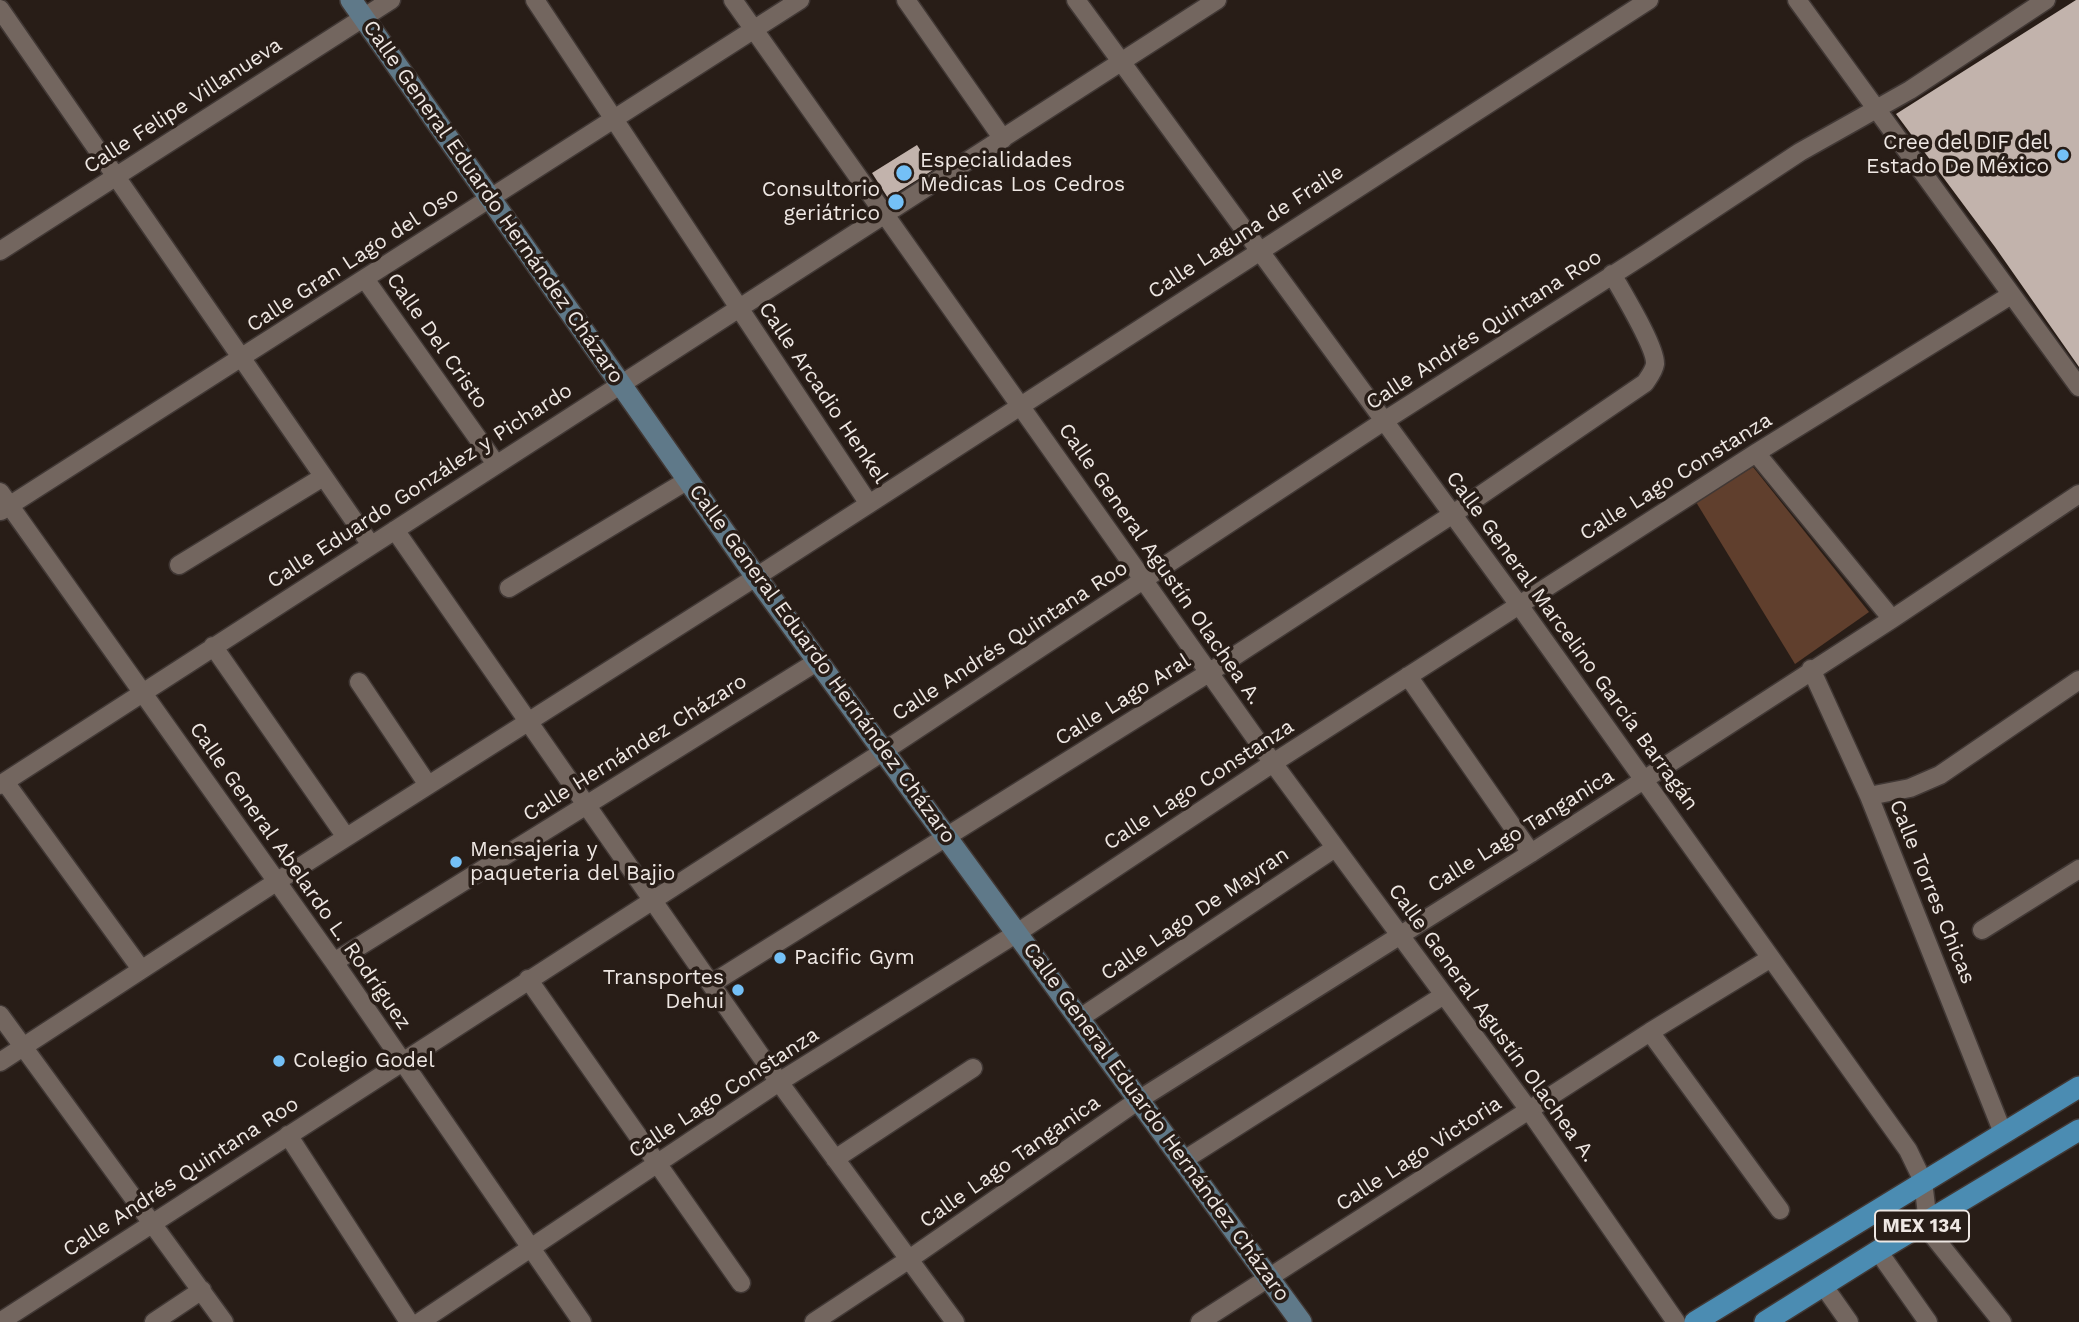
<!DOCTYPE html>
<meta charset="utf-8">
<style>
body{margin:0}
canvas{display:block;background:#281d17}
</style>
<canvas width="2079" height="1322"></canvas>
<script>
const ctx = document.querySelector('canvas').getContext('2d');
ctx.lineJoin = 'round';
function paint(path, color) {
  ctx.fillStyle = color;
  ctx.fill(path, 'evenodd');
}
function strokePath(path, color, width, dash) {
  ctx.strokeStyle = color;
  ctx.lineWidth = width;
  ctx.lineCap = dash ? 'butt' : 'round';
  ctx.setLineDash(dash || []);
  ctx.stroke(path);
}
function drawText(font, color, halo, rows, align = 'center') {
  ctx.font = font + ' "Work Sans",sans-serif';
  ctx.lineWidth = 7;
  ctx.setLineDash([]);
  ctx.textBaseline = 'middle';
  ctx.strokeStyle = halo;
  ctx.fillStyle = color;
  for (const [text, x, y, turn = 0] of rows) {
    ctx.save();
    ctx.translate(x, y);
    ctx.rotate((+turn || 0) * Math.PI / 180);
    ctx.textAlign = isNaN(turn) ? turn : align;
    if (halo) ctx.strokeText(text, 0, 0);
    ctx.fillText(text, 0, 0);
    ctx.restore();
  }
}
const green = new Path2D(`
 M 1753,467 L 1869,612 L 1795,664 L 1696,502 Z`);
const building = new Path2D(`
 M 2076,0 L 2079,0 L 2079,367 L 1995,247 L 1896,114 Z
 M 917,145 L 933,170 L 888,198 L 872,173 Z`);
const street = new Path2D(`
 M 535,0 L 869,504
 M 733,0 L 1273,763 L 1529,1110 L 1676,1322
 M 906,0 L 1003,139
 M 1076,0 L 1519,605 L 1908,1150 L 1923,1181 L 1928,1223 L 1934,1237 L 2002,1322
 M 1797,0 L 2079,387
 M 0,9 L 371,545
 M 0,251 L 391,0
 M 365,279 L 496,464
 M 1756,453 L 1892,619
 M 0,492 L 334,962 L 582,1322
 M 1,511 L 800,0
 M 395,530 L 779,1082 L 955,1322
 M 179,565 L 323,477
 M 509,588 L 688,480
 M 213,646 L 346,837
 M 1811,669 L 1869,796 L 2003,1133
 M 1408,676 L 1531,853
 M 359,682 L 428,785
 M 5,782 L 141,969
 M 0,785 L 1217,0
 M 1869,796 L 1910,788 L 1940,775 L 2079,680
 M 1982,930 L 2079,869
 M 334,962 L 818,661
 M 528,979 L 741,1283
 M 711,984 L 1210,672 L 1453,514 L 1645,383 C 1649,377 1654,371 1655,364 C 1656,347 1622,292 1612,274
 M 0,1015 L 224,1322
 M 1080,1018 L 1335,848
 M 1650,1032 L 1780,1210
 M 0,1062 L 276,882 L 756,577 L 1649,0
 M 288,1135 L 409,1322
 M 835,1159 L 973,1068
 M 1184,1160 L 1444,995
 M 1878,1251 L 1928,1322
 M 1823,1285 L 1849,1322
 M 0,1322 L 884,751 L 1384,421 L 1647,253 L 1800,152 L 1910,90 L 2046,0
 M 154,1322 L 202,1290
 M 420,1322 L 779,1082 L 1017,933 L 1273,763 L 1756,453 L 2011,295
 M 814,1322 L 908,1260 L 1140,1099 L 1531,853 L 1892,619 L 2079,494
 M 1200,1322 L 1650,1032 L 1771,958`);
const secondary = new Path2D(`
 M 351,0 L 756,577 L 1301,1322`);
const primary = new Path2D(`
 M 1695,1322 L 2079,1087
 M 1765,1322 L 1878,1251 L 2079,1130`);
const markers = [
 [2063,155,7,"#74c0f6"],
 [904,173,9,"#74c0f6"],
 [896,202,9,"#74c0f6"],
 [456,862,7,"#74c0f6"],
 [780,958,7,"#74c0f6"],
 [738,990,7,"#74c0f6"],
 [279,1061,7,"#74c0f6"]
];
const shields = [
 [1922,1226,94]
];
const shieldNames = [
 ["MEX 134",1922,1226]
];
const streetNames = [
 ["Calle Felipe Villanueva",183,106,-33],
 ["Calle General Eduardo Hernández Cházaro",493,202,55],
 ["Calle Laguna de Fraile",1246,232,-33],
 ["Calle Gran Lago del Oso",353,260,-33],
 ["Calle Andrés Quintana Roo",1484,330,-33],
 ["Calle Del Cristo",437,341,55],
 ["Calle Arcadio Henkel",823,393,56],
 ["Calle Lago Constanza",1676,477,-32],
 ["Calle Eduardo González y Pichardo",420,486,-33],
 ["Calle General Agustín Olachea A.",1160,564,55],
 ["Calle Andrés Quintana Roo",1010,641,-33],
 ["Calle General Marcelino García Barragán",1572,641,54],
 ["Calle General Eduardo Hernández Cházaro",822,664,54],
 ["Calle Lago Aral",1123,700,-32],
 ["Calle Hernández Cházaro",635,748,-32],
 ["Calle Lago Constanza",1199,785,-33],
 ["Calle Lago Tanganica",1521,831,-32],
 ["Calle General Abelardo L. Rodríguez",300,876,55],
 ["Calle Torres Chicas",1932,892,68],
 ["Calle Lago De Mayran",1195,914,-34],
 ["Calle General Agustín Olachea A.",1492,1023,54],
 ["Calle Lago Constanza",724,1093,-33],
 ["Calle General Eduardo Hernández Cházaro",1156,1122,54],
 ["Calle Lago Victoria",1419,1154,-33],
 ["Calle Lago Tanganica",1010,1162,-35],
 ["Calle Andrés Quintana Roo",181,1177,-33]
];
const poiNames = [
 ["Cree del DIF del",2049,143,"right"],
 ["Estado De México",2049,167,"right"],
 ["Especialidades",920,161],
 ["Medicas Los Cedros",920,185],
 ["Consultorio",880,190,"right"],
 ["geriátrico",880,214,"right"],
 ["Mensajeria y",470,850],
 ["paqueteria del Bajio",470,874],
 ["Pacific Gym",794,958],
 ["Transportes",724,978,"right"],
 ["Dehui",724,1002,"right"],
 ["Colegio Godel",293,1061]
];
paint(green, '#603f2d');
paint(building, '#c2b3ac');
strokePath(street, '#413835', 21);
strokePath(secondary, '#413835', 24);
strokePath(primary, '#413835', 24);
strokePath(street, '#73665f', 18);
strokePath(secondary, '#5f7989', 21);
strokePath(primary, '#4b8cb2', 21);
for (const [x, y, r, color] of markers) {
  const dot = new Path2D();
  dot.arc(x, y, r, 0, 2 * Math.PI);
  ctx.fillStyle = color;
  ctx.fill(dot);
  strokePath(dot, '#281d17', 2.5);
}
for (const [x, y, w] of shields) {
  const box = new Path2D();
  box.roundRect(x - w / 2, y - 15.5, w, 31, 5);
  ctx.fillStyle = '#281d17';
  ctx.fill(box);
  strokePath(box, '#eee7e3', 2);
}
drawText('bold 19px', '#eee7e3', null, shieldNames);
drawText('21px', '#eee7e3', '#281d17', streetNames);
drawText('21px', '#eee7e3', '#281d17', poiNames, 'left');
</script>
